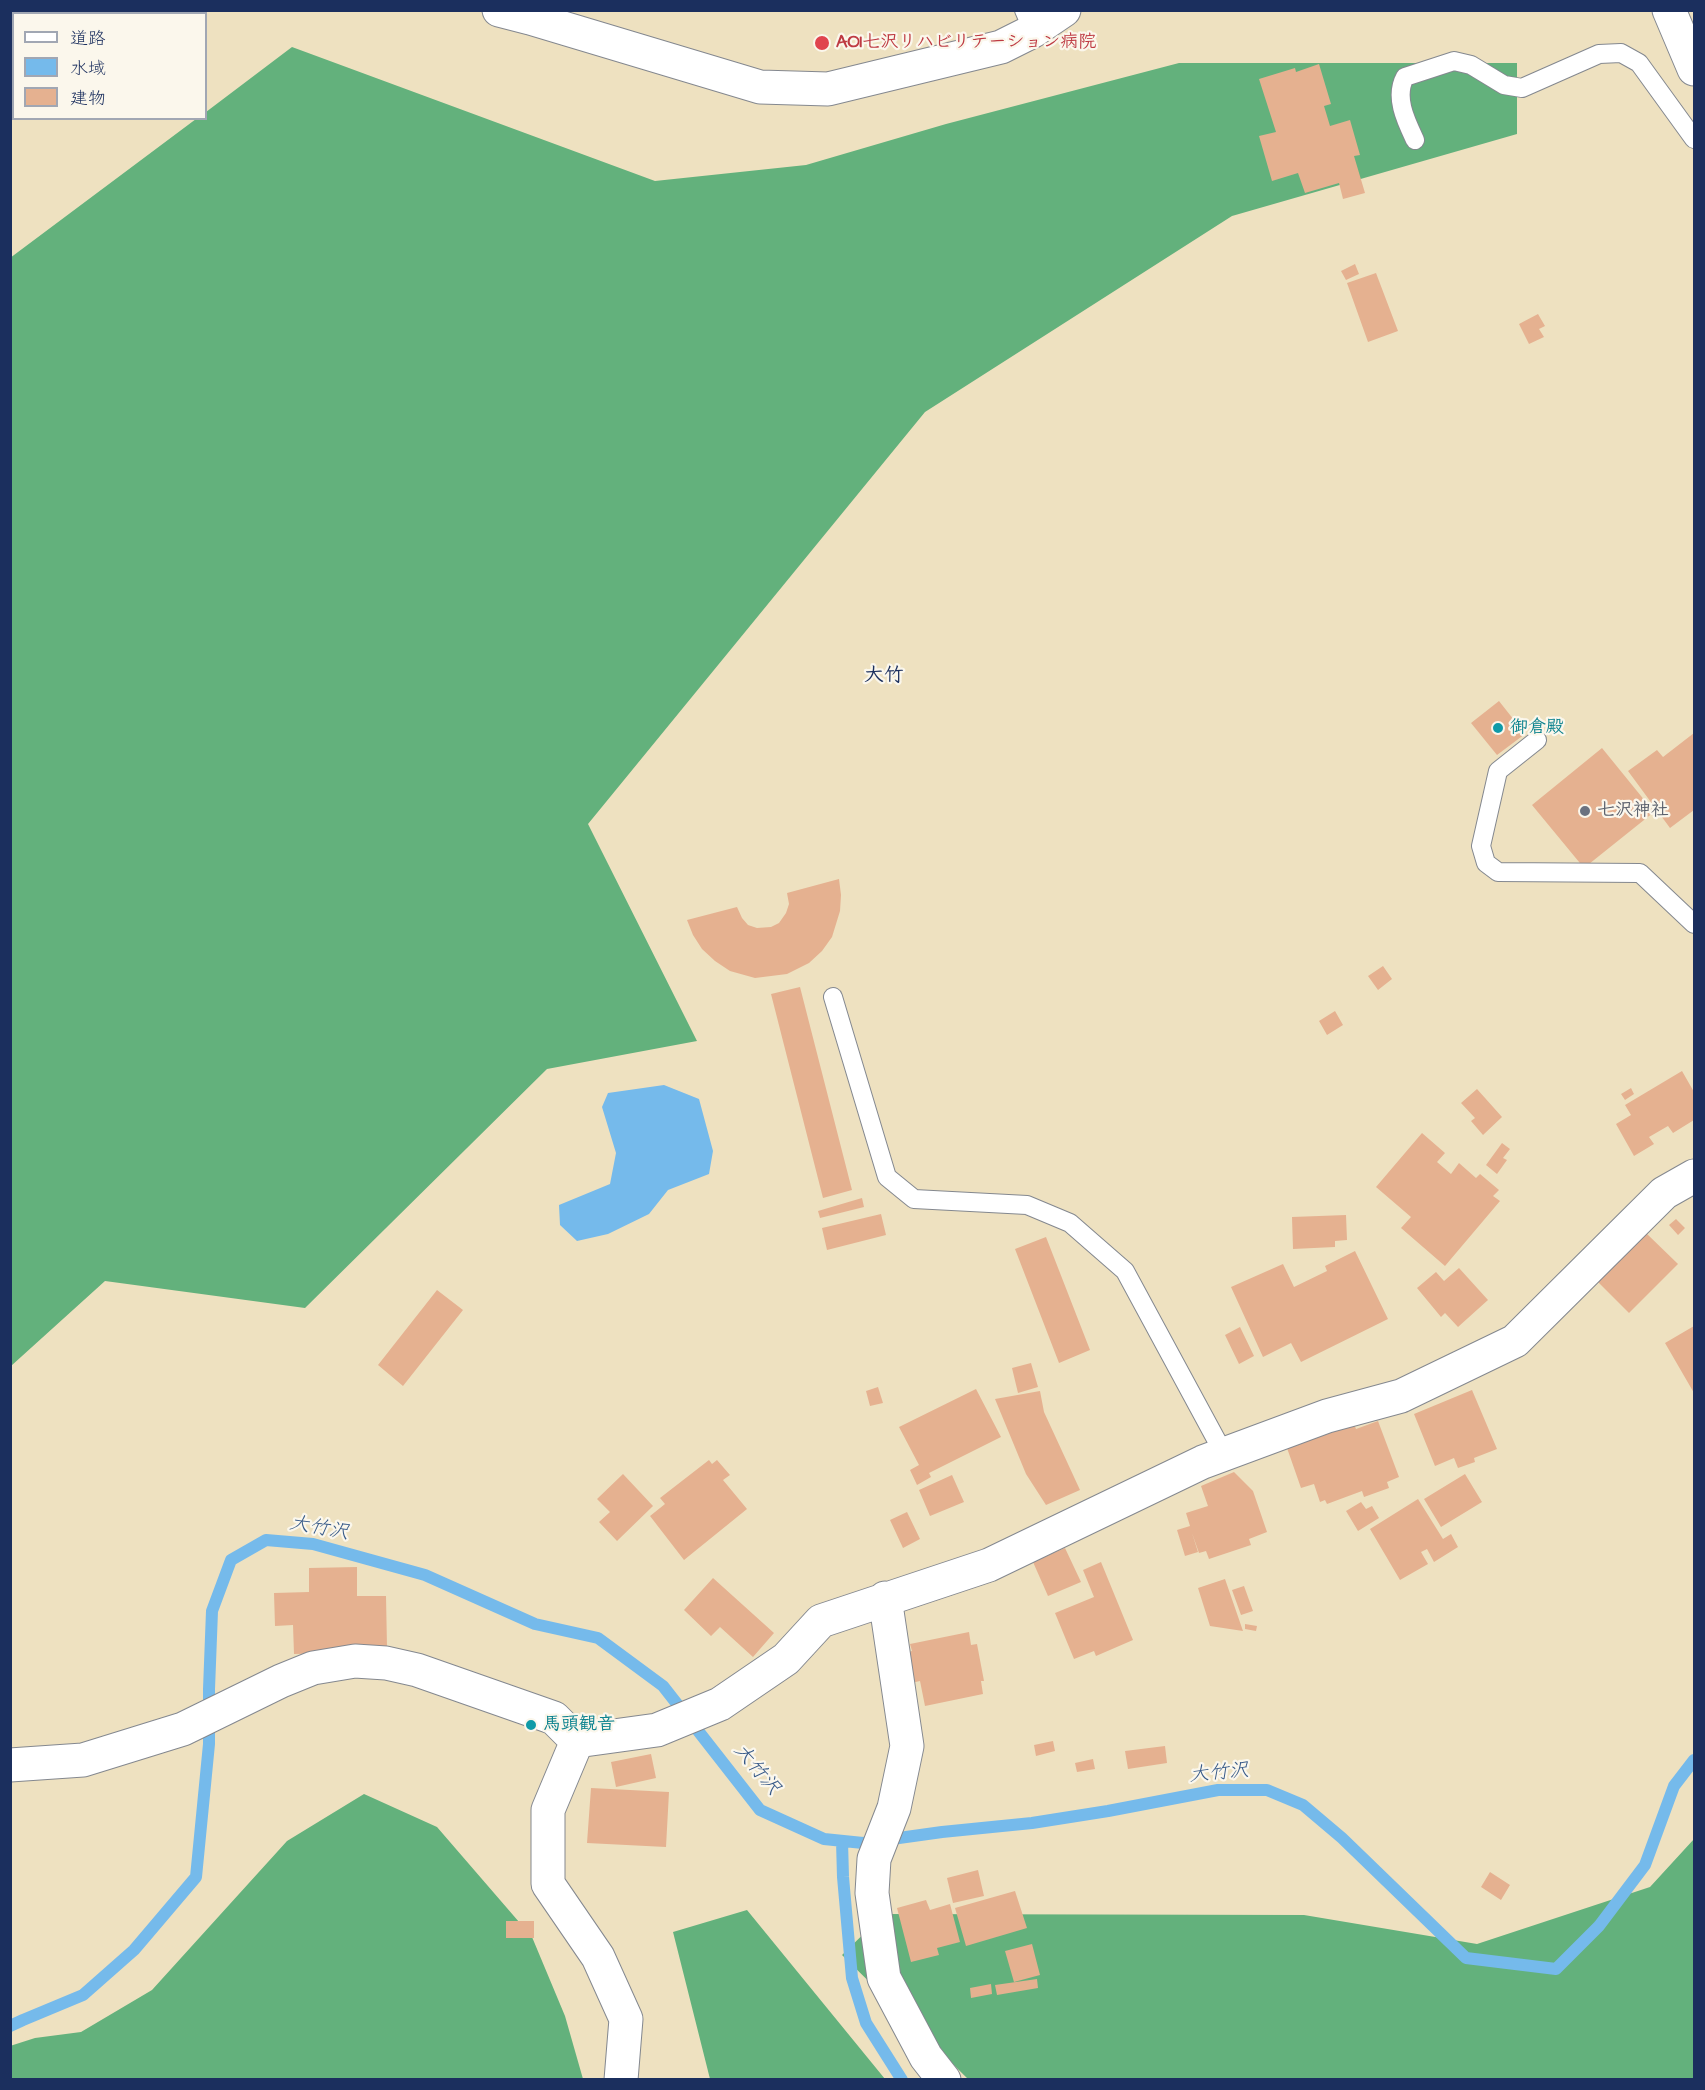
<!DOCTYPE html>
<meta charset="utf-8">
<style>
body{margin:0}
#map{position:relative;width:1705px;height:2090px;overflow:hidden;background:#eee1c0;font-family:"Architects Daughter","Klee One",sans-serif}
canvas{display:block}
.frame{position:absolute;inset:0;border:12px solid #1b2f5e;pointer-events:none}
.legend{position:absolute;left:12px;top:12px;width:195px;height:108px;box-sizing:border-box;background:#fbf7ec;border:2px solid #a1a7b3;margin:0;padding:8px 10px;list-style:none;font-size:18px;color:#1b2f5e}
.legend li{display:flex;align-items:center;gap:12px;height:30px}
.legend b{width:30px;border:2px solid #a1a7b3}
</style>
<div id="map">
<canvas width="1705" height="2090"></canvas>
<div class="frame"></div>
<ul class="legend">
<li><b style="height:8px;background:#fff"></b>道路</li>
<li><b style="height:16px;background:#75baeb"></b>水域</li>
<li><b style="height:16px;background:#e5b190"></b>建物</li>
</ul>
</div>
<script>
const ctx = document.querySelector('canvas').getContext('2d');
ctx.lineJoin = 'round';
function paint(path, color) {
  ctx.fillStyle = color;
  ctx.fill(path, 'evenodd');
}
function strokePath(path, color, width, dash) {
  ctx.strokeStyle = color;
  ctx.lineWidth = width;
  ctx.lineCap = dash ? 'butt' : 'round';
  ctx.setLineDash(dash || []);
  ctx.stroke(path);
}
function drawText(font, color, halo, rows, align = 'center') {
  ctx.font = font + ' "Architects Daughter","Klee One",sans-serif';
  ctx.lineWidth = 4.5;
  ctx.setLineDash([]);
  ctx.textBaseline = 'middle';
  ctx.strokeStyle = halo;
  ctx.fillStyle = color;
  for (const [text, x, y, turn = 0] of rows) {
    ctx.save();
    ctx.translate(x, y);
    ctx.rotate((+turn || 0) * Math.PI / 180);
    ctx.textAlign = isNaN(turn) ? turn : align;
    if (halo) ctx.strokeText(text, 0, 0);
    ctx.fillText(text, 0, 0);
    ctx.restore();
  }
}
const forest = new Path2D(`
 M 292,47 L 655,181 L 806,165 L 946,124 L 1179,63 L 1517,63 L 1517,134 L 1232,216 L 925,412 L 588,824 L 697,1041 L 547,1069 L 305,1308 L 105,1281 L 11,1366 L 10,258 L 196,119 L 206,118 L 206,112 Z
 M 364,1794 L 437,1827 L 532,1937 L 565,2016 L 583,2079 L 11,2079 L 10,2046 L 35,2038 L 81,2032 L 152,1990 L 287,1841 Z
 M 1694,1839 L 1694,2079 L 968,2079 L 842,1955 L 884,1914 L 1304,1915 L 1477,1944 L 1650,1887 Z
 M 747,1910 L 885,2079 L 710,2079 L 673,1932 Z`);
const water = new Path2D(`
 M 664,1085 L 699,1099 L 713,1151 L 709,1174 L 668,1190 L 649,1214 L 608,1234 L 577,1241 L 560,1225 L 559,1205 L 610,1184 L 616,1153 L 602,1107 L 608,1093 Z`);
const stream = new Path2D(`
 M 842,1841 L 843,1877 L 852,1978 L 866,2023 L 902,2080
 M 10,2026 L 23,2020 L 83,1995 L 134,1950 L 196,1877 L 209,1744 L 209,1689 L 212,1611 L 231,1560 L 266,1540 L 313,1544 L 425,1575 L 535,1624 L 598,1638 L 663,1686 L 760,1810 L 824,1839 L 863,1843 L 942,1832 L 1032,1823 L 1108,1811 L 1218,1790 L 1267,1790 L 1303,1805 L 1342,1838 L 1466,1958 L 1556,1969 L 1599,1926 L 1645,1865 L 1674,1786 L 1694,1760`);
const building = new Path2D(`
 M 1319,64 L 1331,104 L 1324,106 L 1330,126 L 1350,120 L 1360,155 L 1354,156 L 1365,193 L 1343,199 L 1339,183 L 1305,193 L 1298,173 L 1272,181 L 1259,136 L 1276,132 L 1259,79 L 1295,68 L 1296,72 Z
 M 1355,264 L 1359,274 L 1346,280 L 1341,271 Z
 M 1376,273 L 1398,331 L 1368,342 L 1347,283 Z
 M 1538,314 L 1545,326 L 1539,329 L 1544,337 L 1529,344 L 1519,324 Z
 M 1499,701 L 1525,734 L 1497,755 L 1471,723 Z
 M 1694,733 L 1694,810 L 1670,828 L 1628,771 L 1657,750 L 1663,757 Z
 M 1602,748 L 1654,812 L 1584,868 L 1532,805 Z
 M 839,879 L 841,895 L 840,911 L 832,937 L 822,951 L 809,963 L 787,974 L 755,978 L 730,971 L 715,961 L 702,949 L 693,935 L 687,920 L 737,907 L 742,918 L 748,925 L 757,928 L 771,927 L 779,923 L 786,913 L 789,904 L 787,893 Z
 M 1383,966 L 1392,979 L 1378,990 L 1368,976 Z
 M 800,987 L 852,1190 L 823,1198 L 771,994 Z
 M 1335,1011 L 1343,1025 L 1327,1035 L 1319,1021 Z
 M 1682,1071 L 1694,1092 L 1694,1120 L 1673,1133 L 1668,1126 L 1649,1137 L 1654,1144 L 1634,1156 L 1616,1124 L 1631,1115 L 1625,1105 Z
 M 1631,1088 L 1634,1094 L 1625,1100 L 1621,1094 Z
 M 1477,1089 L 1502,1117 L 1483,1135 L 1471,1121 L 1475,1118 L 1461,1103 Z
 M 1422,1133 L 1445,1153 L 1437,1162 L 1451,1174 L 1459,1163 L 1476,1178 L 1480,1174 L 1499,1190 L 1493,1196 L 1500,1201 L 1445,1266 L 1401,1228 L 1411,1217 L 1376,1187 Z
 M 1502,1143 L 1510,1149 L 1503,1158 L 1507,1160 L 1497,1174 L 1486,1165 Z
 M 862,1198 L 864,1207 L 820,1218 L 818,1211 Z
 M 881,1214 L 886,1235 L 827,1250 L 822,1228 Z
 M 1346,1215 L 1347,1240 L 1335,1241 L 1335,1247 L 1293,1249 L 1292,1217 Z
 M 1676,1219 L 1685,1228 L 1678,1235 L 1669,1225 Z
 M 1645,1232 L 1678,1264 L 1629,1313 L 1597,1281 Z
 M 1046,1237 L 1090,1350 L 1059,1363 L 1015,1249 Z
 M 1355,1251 L 1388,1319 L 1301,1362 L 1291,1343 L 1263,1357 L 1231,1287 L 1283,1264 L 1294,1287 L 1327,1271 L 1325,1266 Z
 M 1459,1268 L 1488,1300 L 1458,1327 L 1445,1313 L 1441,1317 L 1417,1288 L 1436,1272 L 1444,1281 Z
 M 437,1290 L 463,1310 L 403,1386 L 378,1365 Z
 M 1694,1326 L 1694,1393 L 1665,1343 Z
 M 1240,1327 L 1254,1356 L 1239,1364 L 1225,1335 Z
 M 1031,1363 L 1038,1387 L 1018,1393 L 1012,1368 Z
 M 878,1387 L 883,1403 L 870,1406 L 866,1391 Z
 M 976,1389 L 1001,1437 L 929,1473 L 931,1477 L 917,1485 L 910,1470 L 919,1465 L 899,1427 Z
 M 1472,1390 L 1497,1449 L 1474,1458 L 1475,1462 L 1458,1468 L 1454,1458 L 1435,1466 L 1414,1414 Z
 M 1040,1391 L 1044,1412 L 1080,1490 L 1046,1505 L 1026,1474 L 995,1399 Z
 M 1378,1421 L 1399,1477 L 1387,1482 L 1389,1488 L 1364,1497 L 1362,1491 L 1327,1504 L 1325,1500 L 1320,1502 L 1314,1484 L 1301,1488 L 1287,1448 L 1354,1424 L 1356,1429 Z
 M 709,1460 L 712,1464 L 717,1460 L 730,1475 L 723,1480 L 747,1509 L 684,1560 L 650,1516 L 665,1504 L 660,1498 Z
 M 1234,1472 L 1253,1491 L 1267,1532 L 1249,1539 L 1251,1545 L 1209,1559 L 1206,1551 L 1199,1553 L 1192,1533 L 1198,1552 L 1185,1556 L 1177,1530 L 1190,1526 L 1186,1513 L 1208,1506 L 1201,1486 Z
 M 623,1474 L 653,1506 L 617,1541 L 599,1522 L 610,1512 L 597,1499 Z
 M 1465,1474 L 1482,1502 L 1441,1527 L 1424,1499 Z
 M 952,1475 L 964,1502 L 930,1516 L 919,1490 Z
 M 1418,1499 L 1443,1539 L 1451,1534 L 1458,1547 L 1434,1562 L 1427,1549 L 1421,1552 L 1428,1564 L 1400,1580 L 1370,1529 Z
 M 1361,1502 L 1366,1509 L 1372,1506 L 1379,1518 L 1358,1531 L 1346,1511 Z
 M 907,1512 L 920,1539 L 903,1548 L 890,1520 Z
 M 1065,1548 L 1081,1582 L 1048,1596 L 1033,1562 Z
 M 1101,1562 L 1133,1640 L 1096,1656 L 1094,1651 L 1074,1659 L 1055,1613 L 1094,1597 L 1083,1570 Z
 M 357,1567 L 357,1596 L 386,1596 L 387,1647 L 341,1653 L 294,1654 L 293,1625 L 275,1626 L 274,1593 L 309,1592 L 309,1568 Z
 M 713,1578 L 774,1633 L 753,1657 L 720,1627 L 711,1636 L 684,1610 Z
 M 1225,1579 L 1243,1631 L 1210,1626 L 1198,1588 Z
 M 1244,1586 L 1253,1611 L 1241,1615 L 1232,1590 Z
 M 1245,1624 L 1257,1626 L 1256,1631 L 1245,1629 Z
 M 969,1632 L 971,1645 L 977,1644 L 984,1681 L 981,1681 L 983,1694 L 925,1706 L 920,1681 L 911,1683 L 905,1653 L 912,1651 L 910,1644 Z
 M 1053,1741 L 1055,1751 L 1036,1756 L 1034,1745 Z
 M 1165,1746 L 1167,1763 L 1128,1769 L 1125,1751 Z
 M 651,1754 L 656,1778 L 616,1787 L 611,1762 Z
 M 1093,1759 L 1095,1769 L 1077,1772 L 1075,1763 Z
 M 591,1788 L 669,1792 L 666,1847 L 587,1843 Z
 M 978,1870 L 984,1896 L 953,1903 L 947,1878 Z
 M 1490,1872 L 1510,1885 L 1501,1900 L 1481,1887 Z
 M 1015,1891 L 1027,1928 L 966,1946 L 955,1908 Z
 M 926,1900 L 930,1910 L 950,1904 L 960,1942 L 937,1948 L 939,1955 L 911,1962 L 897,1908 Z
 M 506,1921 L 534,1921 L 534,1938 L 506,1938 Z
 M 1032,1944 L 1040,1975 L 1014,1982 L 1005,1951 Z
 M 1037,1979 L 1038,1988 L 997,1995 L 995,1985 Z
 M 991,1984 L 992,1994 L 971,1998 L 970,1988 Z`);
const service = new Path2D(`
 M 1024,10 L 1033,31
 M 1415,140 C 1406,121 1394,97 1405,77 L 1454,61 L 1471,65 L 1504,85 L 1522,88 L 1599,54 L 1621,53 L 1639,63 L 1694,139
 M 1537,740 L 1498,771 L 1481,846 L 1486,863 L 1498,872 L 1640,873 L 1694,924
 M 833,997 L 887,1177 L 914,1199 L 1027,1205 L 1070,1223 L 1125,1271 L 1224,1454`);
const minor = new Path2D(`
 M 885,1598 L 907,1746 L 894,1808 L 874,1859 L 872,1893 L 884,1978 L 926,2057 L 944,2080
 M 577,1741 L 657,1730 L 720,1704 L 786,1659 L 821,1621 L 989,1565 L 1203,1462 L 1327,1416 L 1401,1396 L 1515,1341 L 1664,1193 L 1694,1176
 M 577,1741 L 548,1810 L 548,1884 L 598,1957 L 626,2019 L 621,2080
 M 10,1765 L 83,1760 L 183,1729 L 281,1681 L 313,1668 L 355,1661 L 386,1663 L 417,1670 L 554,1718 L 577,1741`);
const tertiary = new Path2D(`
 M 499,10 L 530,18 L 760,87 L 828,89 L 1001,47 L 1033,31 L 1064,10
 M 1669,10 L 1694,69`);
const markers = [
 [822,43,8,"#e0444e"],
 [1498,728,6,"#0f9aa8"],
 [1585,811,6,"#6b7280"],
 [531,1725,6,"#0f9aa8"]
];
const healthNames = [
 ["AOI七沢リハビリテーション病院",836,43]
];
const cultureNames = [
 ["御倉殿",1510,728],
 ["馬頭観音",543,1725]
];
const worshipNames = [
 ["七沢神社",1597,811]
];
const neighbourhoodNames = [
 ["大竹",884,677]
];
const waterNames = [
 ["大竹沢",319,1529,10],
 ["大竹沢",756,1770,50],
 ["大竹沢",1219,1774,-5]
];
paint(forest, '#63b17c');
paint(water, '#75baeb');
strokePath(stream, '#75baeb', 12);
paint(building, '#e5b190');
strokePath(service, '#84888f', 20);
strokePath(minor, '#84888f', 35);
strokePath(tertiary, '#84888f', 35);
strokePath(service, '#fff', 18);
strokePath(minor, '#fff', 33);
strokePath(tertiary, '#fff', 33);
for (const [x, y, r, color] of markers) {
  const dot = new Path2D();
  dot.arc(x, y, r, 0, 2 * Math.PI);
  ctx.fillStyle = color;
  ctx.fill(dot);
  strokePath(dot, '#fbf7ec', 2);
}
drawText('bold 18px', '#be3a42', '#fbf7ec', healthNames, 'left');
drawText('bold 18px', '#0d838f', '#fbf7ec', cultureNames, 'left');
drawText('bold 18px', '#5b616d', '#fbf7ec', worshipNames, 'left');
drawText('bold 20px', '#1b2f5e', '#fbf7ec', neighbourhoodNames);
drawText('italic 20px', '#365988', '#fbf7ec', waterNames);
</script>
